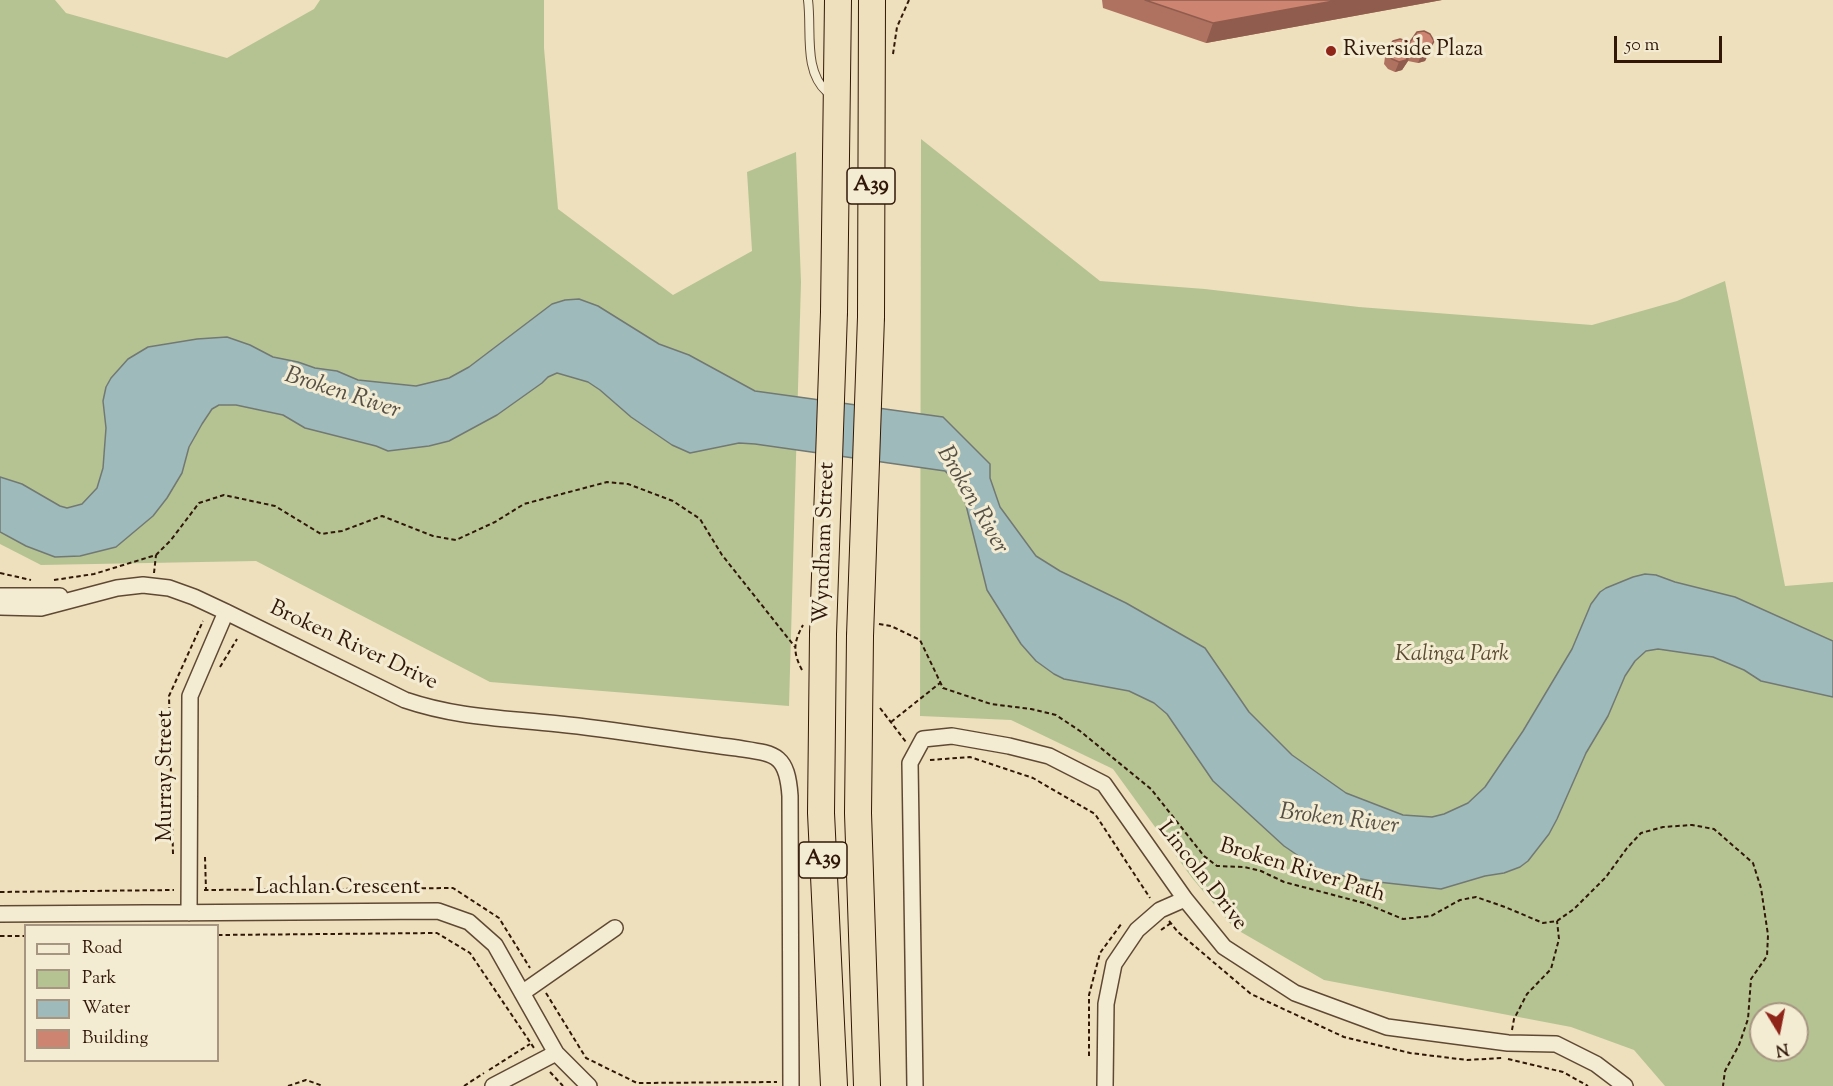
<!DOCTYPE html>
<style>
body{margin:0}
#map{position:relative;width:1833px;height:1086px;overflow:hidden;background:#eee0bc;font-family:"Sorts Mill Goudy",serif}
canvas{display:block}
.legend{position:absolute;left:24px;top:924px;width:195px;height:138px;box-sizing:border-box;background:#f4ebd3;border:2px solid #a69681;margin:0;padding:8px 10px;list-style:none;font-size:18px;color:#301707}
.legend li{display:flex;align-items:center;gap:12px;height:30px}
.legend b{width:30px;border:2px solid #a69681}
.north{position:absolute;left:1749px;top:1002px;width:60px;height:60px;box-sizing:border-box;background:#f4ebd3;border:2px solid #a69681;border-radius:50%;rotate:170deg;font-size:16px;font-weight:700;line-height:24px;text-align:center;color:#301707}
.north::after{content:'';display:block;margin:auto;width:21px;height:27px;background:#8f2418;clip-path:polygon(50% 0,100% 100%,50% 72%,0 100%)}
.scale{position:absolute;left:1614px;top:36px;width:108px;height:27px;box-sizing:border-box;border:3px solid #301707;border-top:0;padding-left:8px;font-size:18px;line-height:21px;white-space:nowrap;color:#301707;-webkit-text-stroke:4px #f4ebd3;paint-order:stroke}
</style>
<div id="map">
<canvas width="1833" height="1086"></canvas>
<ul class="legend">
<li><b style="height:8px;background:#f4ebd3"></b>Road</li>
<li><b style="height:16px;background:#b5c393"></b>Park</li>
<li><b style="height:16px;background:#9ebabb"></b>Water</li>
<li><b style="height:16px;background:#cd8470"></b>Building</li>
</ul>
<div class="north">N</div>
<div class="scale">50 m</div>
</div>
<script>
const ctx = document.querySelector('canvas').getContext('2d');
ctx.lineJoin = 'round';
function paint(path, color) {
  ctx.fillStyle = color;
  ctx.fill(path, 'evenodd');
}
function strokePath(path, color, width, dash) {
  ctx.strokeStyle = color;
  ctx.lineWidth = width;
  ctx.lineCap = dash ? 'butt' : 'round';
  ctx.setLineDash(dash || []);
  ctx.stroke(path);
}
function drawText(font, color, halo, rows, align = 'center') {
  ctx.font = font + ' "Sorts Mill Goudy",serif';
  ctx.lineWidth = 6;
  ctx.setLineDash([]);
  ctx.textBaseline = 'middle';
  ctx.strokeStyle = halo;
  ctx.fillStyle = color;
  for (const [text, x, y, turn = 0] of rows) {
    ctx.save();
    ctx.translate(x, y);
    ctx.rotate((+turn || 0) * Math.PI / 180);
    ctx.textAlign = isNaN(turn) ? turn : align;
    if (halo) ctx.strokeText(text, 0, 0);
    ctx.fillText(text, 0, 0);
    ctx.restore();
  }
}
const green = new Path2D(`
 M 0,0 L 55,0 L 66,13 L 227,58 L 314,9 L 320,0 L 544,0 L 544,48 L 558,209 L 673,295 L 752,251 L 747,172 L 796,152 L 801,282 L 789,706 L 490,682 L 256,561 L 41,565 L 0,544 Z
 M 921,139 L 1100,281 L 1205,289 L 1359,307 L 1592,325 L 1677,301 L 1725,281 L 1785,586 L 1833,582 L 1833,1086 L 1665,1086 L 1634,1050 L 1571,1027 L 1324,980 L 1234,928 L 1192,878 L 1113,769 L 1011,720 L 920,716 ZM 1761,1014 L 1797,1014 L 1797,1050 L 1761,1050 Z`);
const water = new Path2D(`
 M 579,299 L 598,306 L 659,344 L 689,355 L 755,391 L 943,417 L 990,464 L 990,478 L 1000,507 L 1036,556 L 1060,571 L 1126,603 L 1205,648 L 1249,712 L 1292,755 L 1346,793 L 1403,815 L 1432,817 L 1444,814 L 1468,803 L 1485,787 L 1523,731 L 1572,649 L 1591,604 L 1600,592 L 1606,588 L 1633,577 L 1645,574 L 1656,575 L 1675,582 L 1735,597 L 1833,641 L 1833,697 L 1761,681 L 1744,670 L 1713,657 L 1658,649 L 1646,651 L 1635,661 L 1625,676 L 1608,716 L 1586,753 L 1557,819 L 1549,834 L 1528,861 L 1520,867 L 1504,873 L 1485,876 L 1441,889 L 1378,882 L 1322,872 L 1284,846 L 1213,781 L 1167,714 L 1154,703 L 1129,691 L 1064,679 L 1054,674 L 1036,661 L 1021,644 L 987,590 L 964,497 L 957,483 L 945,471 L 755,444 L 739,443 L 690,453 L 672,445 L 631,417 L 600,390 L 588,382 L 557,373 L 548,377 L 542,383 L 497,415 L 449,441 L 429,446 L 388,451 L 376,446 L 305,428 L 283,415 L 236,405 L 219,405 L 212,409 L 202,424 L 189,447 L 182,473 L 167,498 L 153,516 L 116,547 L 80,556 L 55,557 L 26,546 L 0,532 L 0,477 L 22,484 L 60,506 L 67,508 L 82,504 L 97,488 L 103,468 L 106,428 L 103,401 L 106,387 L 111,378 L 128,359 L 148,347 L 197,339 L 227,337 L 250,345 L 273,357 L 298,362 L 315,368 L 337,371 L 358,380 L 416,386 L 449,378 L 469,367 L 552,304 L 565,300 Z`);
const path = new Path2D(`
 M 893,54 L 897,27 L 909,0
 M 0,573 L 31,580
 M 154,573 L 156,555
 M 54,580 L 94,574 L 156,555 L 171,540 L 199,503 L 224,495 L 275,506 L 321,534 L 342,531 L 382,516 L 433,536 L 456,540 L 495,522 L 524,504 L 607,482 L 628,484 L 673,501 L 700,519 L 722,555 L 795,647
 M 879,624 L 891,626 L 920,640 L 943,688 L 991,704 L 1031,709 L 1056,715 L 1080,731 L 1151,789 L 1204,856 L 1217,866 L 1244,867 L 1261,871 L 1284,882 L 1364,903 L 1403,919 L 1431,916 L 1460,900 L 1476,897 L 1505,907 L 1543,923 L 1557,921 L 1574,909 L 1606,877 L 1627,848 L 1641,833 L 1663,827 L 1692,825 L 1714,829 L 1753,863 L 1761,888 L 1768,935 L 1767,956 L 1751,979 L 1748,1019 L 1739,1045 L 1725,1071 L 1723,1086
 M 220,667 L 237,639
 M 802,670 C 793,653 793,643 803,625
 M 880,708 L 906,742
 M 891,722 L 940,683
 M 930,760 L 970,757 L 1033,778 L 1095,814 L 1150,898
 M 173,854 L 169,696 L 203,621
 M 205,857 L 206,890
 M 204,890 L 453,888 L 499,918 L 530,968
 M 0,892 L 174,890
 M 1169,921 L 1178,932 L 1251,994 L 1344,1037 L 1410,1053 L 1467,1060 L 1502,1058
 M 1161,930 L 1171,923
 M 218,935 L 437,933 L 470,953 L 534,1048
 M 0,936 L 26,936
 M 546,993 L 586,1058 L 637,1083 L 777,1082
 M 1512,1030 L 1514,1019 L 1527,994 L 1551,969 L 1559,939 L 1557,921
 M 1089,1056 L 1089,995 L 1100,953 L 1122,923
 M 1508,1059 L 1563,1072 L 1588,1086
 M 489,1070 L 530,1044
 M 550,1072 L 563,1086
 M 288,1086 L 306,1080 L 323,1086
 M 464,1086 L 484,1073`);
const service = new Path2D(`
 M 808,0 C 812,30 803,71 827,92 L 833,92`);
const minor = new Path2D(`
 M 0,596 L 60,596
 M 0,607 L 41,608 L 117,588 L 143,585 L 169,588 L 194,597 L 226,612 L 405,700 C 458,718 505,718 559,724 C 619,730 678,741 737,748 C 775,754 787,753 790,796 L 791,1086
 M 189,913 L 190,696 L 226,612
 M 0,914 L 438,911 L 469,922 L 495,945 L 556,1053 L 589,1086
 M 522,993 L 615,928
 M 493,1086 L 556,1053
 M 915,1086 L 910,763 L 923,739 L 952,736 L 1009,746 L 1049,756 L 1104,784 L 1185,899 L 1224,947 L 1295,993 L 1387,1027 L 1508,1043 L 1556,1044 L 1596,1064 L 1625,1086
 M 1105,1086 L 1106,1004 L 1114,964 L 1137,930 L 1160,910 L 1185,899`);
const trunk = new Path2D(`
 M 834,312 L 838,0
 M 871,317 L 872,0
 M 823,634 L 821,813 L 834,1086
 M 860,636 L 858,813 L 867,1086`);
const trunkBridge = new Path2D(`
 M 823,634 L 834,312
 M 860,636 L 871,317`);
const wall = new Path2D(`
 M 1102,0 L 1442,0 L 1206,43 L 1103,8 Z
 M 1410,42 L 1430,51 L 1425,61 L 1418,63 L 1408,61 L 1402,70 L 1395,72 L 1388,69 L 1384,64 L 1385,57 L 1389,47 Z`);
const shadedWall = new Path2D(`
 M 1339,0 L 1442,0 L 1206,43 L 1213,23 Z
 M 1434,41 L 1425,61 L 1418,63 L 1422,53 Z
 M 1411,51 L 1408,61 L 1402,70 L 1395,72 L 1399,62 Z`);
const building = new Path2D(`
 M 1145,0 L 1339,0 L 1213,23 Z
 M 1424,31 L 1430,34 L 1434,41 L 1429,51 L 1422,53 L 1411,51 L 1406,60 L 1399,62 L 1392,59 L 1388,54 L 1389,47 L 1393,41 L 1400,39 L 1410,42 L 1417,32 Z`);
const markers = [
 [1331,51,6,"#8f2418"]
];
const shields = [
 [871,186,48],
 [823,860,48]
];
const shieldNames = [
 ["A39",871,186],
 ["A39",823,860]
];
const poiNames = [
 ["Riverside Plaza",1343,51]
];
const streetNames = [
 ["Wyndham Street",826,543,-88],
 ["Broken River Drive",353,647,25],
 ["Murray Street",167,776,-90],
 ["Broken River Path",1302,872,17],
 ["Lincoln Drive",1201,877,52],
 ["Lachlan Crescent",338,889]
];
const parkNames = [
 ["Kalinga Park",1452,656]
];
const waterNames = [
 ["Broken River",342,395,18],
 ["Broken River",971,501,60],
 ["Broken River",1339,821,7]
];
paint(green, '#b5c393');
paint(water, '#9ebabb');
strokePath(water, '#727973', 1.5);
strokePath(service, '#604934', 10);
strokePath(minor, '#604934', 18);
strokePath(trunk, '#301707', 28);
strokePath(path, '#301707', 2, [4.5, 3]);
strokePath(service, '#f4ebd3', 8);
strokePath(minor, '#f4ebd3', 15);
strokePath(trunk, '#eee0bc', 26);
strokePath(trunkBridge, '#301707', 28, []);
strokePath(trunkBridge, '#eee0bc', 26);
paint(wall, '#b07260');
paint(shadedWall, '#905c4e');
paint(building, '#cd8470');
strokePath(building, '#905c4e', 1.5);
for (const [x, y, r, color] of markers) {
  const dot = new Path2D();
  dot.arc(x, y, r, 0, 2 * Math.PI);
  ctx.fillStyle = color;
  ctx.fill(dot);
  strokePath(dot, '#f4ebd3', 2);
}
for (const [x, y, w] of shields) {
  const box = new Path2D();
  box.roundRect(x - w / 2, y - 18, w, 36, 4.5);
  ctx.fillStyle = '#f4ebd3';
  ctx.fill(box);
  strokePath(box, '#301707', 1.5);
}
drawText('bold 21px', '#301707', null, shieldNames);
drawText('22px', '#301707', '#f4ebd3', poiNames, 'left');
drawText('22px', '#301707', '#f4ebd3', streetNames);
drawText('italic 22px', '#584b31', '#f4ebd3', parkNames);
drawText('italic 24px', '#565046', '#f4ebd3', waterNames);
</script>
